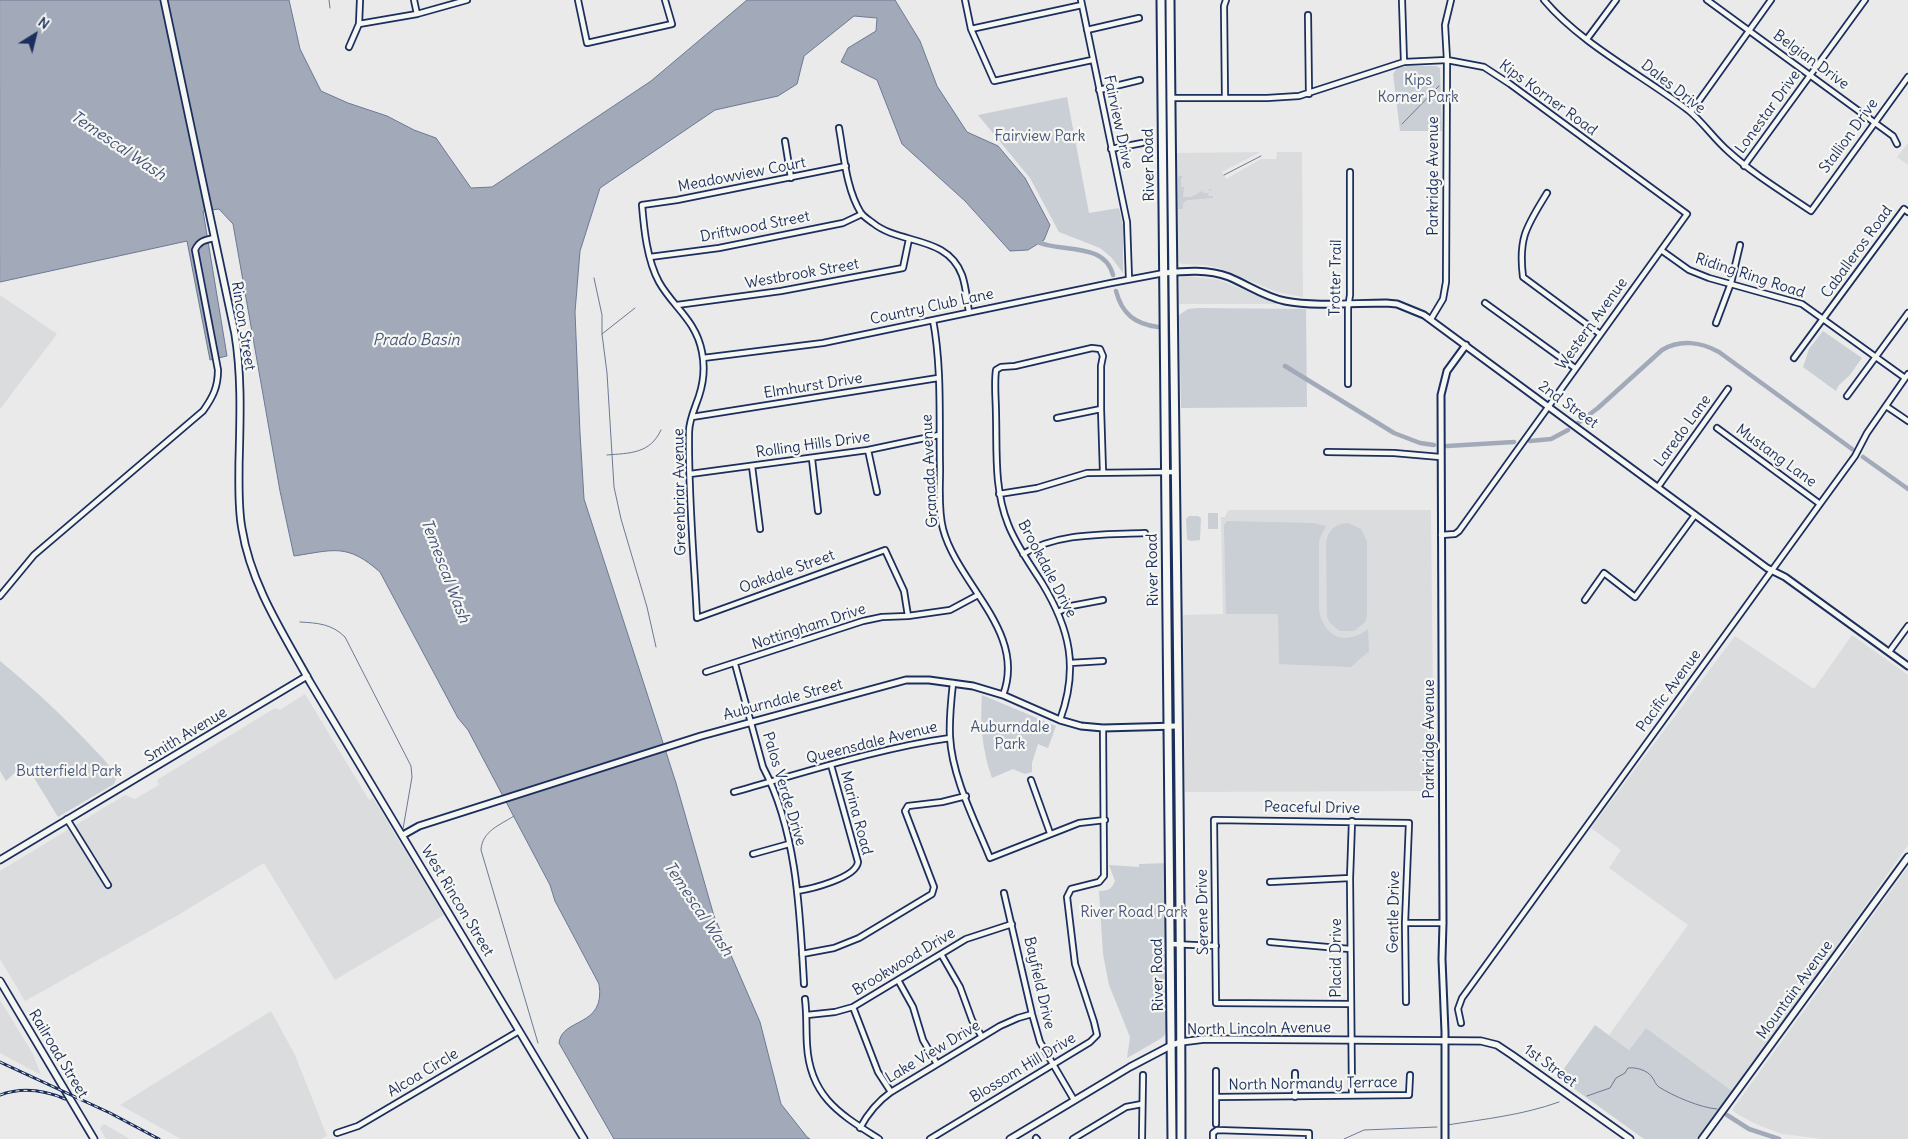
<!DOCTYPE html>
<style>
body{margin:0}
#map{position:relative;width:1908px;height:1139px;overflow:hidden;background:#e9eae9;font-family:Delius,sans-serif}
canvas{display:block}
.north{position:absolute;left:10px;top:10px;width:50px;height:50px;-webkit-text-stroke:4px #f6f6f2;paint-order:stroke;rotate:36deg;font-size:14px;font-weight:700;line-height:20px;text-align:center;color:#1b2f5e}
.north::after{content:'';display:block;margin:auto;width:18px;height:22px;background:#1b2f5e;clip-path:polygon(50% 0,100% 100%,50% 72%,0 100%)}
</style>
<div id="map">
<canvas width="1908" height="1139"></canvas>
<div class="north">N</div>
</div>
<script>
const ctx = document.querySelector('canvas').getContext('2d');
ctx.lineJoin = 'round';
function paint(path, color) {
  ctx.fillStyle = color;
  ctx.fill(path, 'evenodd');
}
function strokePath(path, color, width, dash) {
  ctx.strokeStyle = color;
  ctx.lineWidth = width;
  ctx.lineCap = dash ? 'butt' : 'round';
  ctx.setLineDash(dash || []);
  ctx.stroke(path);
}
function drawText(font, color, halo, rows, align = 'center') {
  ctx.font = font + ' Delius,sans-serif';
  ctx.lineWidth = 4.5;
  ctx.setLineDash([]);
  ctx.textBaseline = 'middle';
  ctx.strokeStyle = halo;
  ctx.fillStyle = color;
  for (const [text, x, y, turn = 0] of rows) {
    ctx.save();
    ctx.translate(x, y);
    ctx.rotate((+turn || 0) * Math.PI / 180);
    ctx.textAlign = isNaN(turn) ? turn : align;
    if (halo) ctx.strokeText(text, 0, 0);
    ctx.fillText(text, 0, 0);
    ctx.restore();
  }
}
const built = new Path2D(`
 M 1908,143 L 1908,165 L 1897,157 Z
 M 1260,152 L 1222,172 L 1226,179 L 1261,159 L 1276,159 L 1277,152 L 1302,152 L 1303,297 L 1277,292 L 1219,268 L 1205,265 L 1182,264 L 1178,261 L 1177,153 Z
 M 1186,276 L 1219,280 L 1279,304 L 1179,304 L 1179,280 L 1181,277 Z
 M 0,295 L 57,334 L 0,409 Z
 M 1228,510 L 1431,510 L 1434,791 L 1185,792 L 1183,615 L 1223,614 L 1221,517 L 1225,517 Z
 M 1852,635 L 1908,675 L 1908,845 L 1810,984 L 1732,1091 L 1646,1028 L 1629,1050 L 1609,1035 L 1688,925 L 1609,868 L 1621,850 L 1591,828 L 1735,636 L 1814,689 Z
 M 305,694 L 369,800 L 373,798 L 444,915 L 335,980 L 264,863 L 178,915 L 25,1001 L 0,959 L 0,871 L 125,795 L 135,799 L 159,785 L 157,780 L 275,708 L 280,710 Z
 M 1908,867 L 1908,1139 L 1823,1139 L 1782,1134 L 1756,1124 L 1739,1115 L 1732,1110 Z
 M 0,1000 L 33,1054 L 41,1075 L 0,1053 Z
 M 271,1011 L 295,1055 L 327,1136 L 321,1139 L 181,1139 L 120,1105 Z
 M 104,1124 L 130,1139 L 106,1139 L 100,1128 Z`);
const green = new Path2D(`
 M 1408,66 L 1436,66 L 1440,68 L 1442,131 L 1400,131 L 1393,74 L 1397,68 Z
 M 1067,97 L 1089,213 L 1119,208 L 1123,226 L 1123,273 L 1111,257 L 1100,248 L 1059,232 L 1030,178 L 978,115 Z
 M 1179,176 L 1183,176 L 1181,179 L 1181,187 L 1184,187 L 1183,197 L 1191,197 L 1202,191 L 1203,193 L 1209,193 L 1209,189 L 1213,190 L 1209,191 L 1208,196 L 1213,196 L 1213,198 L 1187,200 L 1183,203 L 1183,209 L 1178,209 L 1178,177 Z
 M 1198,308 L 1306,309 L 1307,407 L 1181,408 L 1179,315 L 1188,309 Z
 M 1823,331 L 1862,358 L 1849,376 L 1838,386 L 1836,391 L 1803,367 L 1809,349 Z
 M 1208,513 L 1218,513 L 1218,529 L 1208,529 Z
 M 1189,516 L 1198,516 L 1201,518 L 1200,540 L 1190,541 L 1187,539 L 1186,519 Z
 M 1227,521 L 1313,523 L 1326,526 L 1319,540 L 1319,611 C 1325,638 1346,646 1368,629 L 1369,651 L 1351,667 L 1279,664 L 1278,614 L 1226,614 L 1224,525 Z
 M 1348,523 L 1361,529 L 1367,541 L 1367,616 L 1365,622 L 1354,631 L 1340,631 L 1330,623 L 1327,617 L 1326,543 C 1328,530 1335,524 1348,523 Z
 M 0,661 C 33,688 64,717 93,748 C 102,757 112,767 116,779 L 114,784 L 58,817 L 25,763 L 6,781 L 0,771 Z
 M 982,695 L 1056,726 L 1048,748 L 1038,744 L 1032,763 L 1032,772 L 1025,774 L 1013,769 L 992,778 C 982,750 980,724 982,695 Z
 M 1167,863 L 1167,1029 L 1164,1036 L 1160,1039 L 1127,1058 L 1130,1037 L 1109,985 L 1103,954 L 1099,891 C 1108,891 1112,889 1115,881 L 1109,865 L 1139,867 L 1139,864 Z
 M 1595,1025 L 1629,1050 L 1646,1028 L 1732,1091 L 1696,1139 L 1644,1139 L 1558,1077 Z`);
const water = new Path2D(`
 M 0,0 L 289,0 L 300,49 L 321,91 L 348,103 L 387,116 L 414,130 L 436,138 L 471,188 L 492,187 L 651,81 L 747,0 L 895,0 L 920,41 L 937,86 L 967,132 L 998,146 L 1025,178 L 1050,225 L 1044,240 L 1028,250 L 1010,251 L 965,201 L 902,144 L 877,80 L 841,62 L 848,48 L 876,31 L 877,18 L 854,16 L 804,56 L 797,84 L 778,96 L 715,110 L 600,188 L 580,251 L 575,312 L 580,433 L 584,499 L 676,783 L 714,916 L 760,1022 L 781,1104 L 807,1137 L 810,1139 L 614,1139 L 559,1043 C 562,1017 606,1028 599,984 L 555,901 L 550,885 L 468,730 L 458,718 L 380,572 C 347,543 334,550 294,556 L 280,491 L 233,224 L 219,209 L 203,211 L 227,356 L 210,360 L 187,241 L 0,282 Z`);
const stream = new Path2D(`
 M 329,0 L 330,8
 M 1402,124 L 1439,86
 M 1224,175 L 1261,156
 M 594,278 L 602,315 L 602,334
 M 635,308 L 602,334 L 607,373 L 614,487 L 621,519 L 647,607 L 656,647
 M 607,455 C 630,453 650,454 661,430
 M 300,622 C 318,623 332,624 345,637 L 411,766 L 412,777 L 403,829
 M 514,816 C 500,825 482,831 481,850 L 538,1043
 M 1587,1096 L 1610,1088 L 1616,1078 L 1625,1073 L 1628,1068 C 1636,1067 1647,1070 1652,1077 C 1655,1081 1655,1084 1659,1087 C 1673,1096 1701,1108 1717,1109
 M 1447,1125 C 1485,1119 1523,1115 1559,1102
 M 1344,1139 L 1364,1130 L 1437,1127`);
const canal = new Path2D(`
 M 1034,240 C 1057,254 1104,240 1113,275
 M 1116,291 C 1122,314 1135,324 1158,327
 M 1285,366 L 1394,433 L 1420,443 L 1434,445
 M 1578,423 L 1598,408 L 1662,350 C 1680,339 1701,342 1719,352 L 1852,449
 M 1530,441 L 1551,439 L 1568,430
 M 1447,446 L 1514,442
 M 1863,457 L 1908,489
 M 1727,1115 L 1749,1129 L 1779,1139`);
const minor = new Path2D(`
 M 414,0 L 417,14
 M 578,0 L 587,43 L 672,24 L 665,0
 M 965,0 L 971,29 L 994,81 L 1092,60
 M 1081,0 L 1127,222 L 1129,279
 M 1402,0 L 1404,62
 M 1544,0 C 1581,44 1642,75 1688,110 C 1703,122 1714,139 1728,151 C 1753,174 1783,192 1811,211 L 1908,77
 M 1707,0 L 1893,136 L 1897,144
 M 1308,15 L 1309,94
 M 359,24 L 417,14 L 467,0
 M 971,29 L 1082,5
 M 1087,30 L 1139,18
 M 1587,39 L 1616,0
 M 349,47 L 359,24 L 360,0
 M 1099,90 L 1140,80
 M 1170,98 L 1267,98 L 1299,96 L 1404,62 L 1447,60 L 1484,67 L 1510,84 L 1687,214 L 1459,531 L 1455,534 L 1441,535
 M 1225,98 L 1224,6 L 1226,0
 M 1691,112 L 1771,0
 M 839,128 C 844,155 846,189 861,213 C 864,217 869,220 873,223 C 900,245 947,235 962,275 C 966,286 967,300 969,312
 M 785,141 L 791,178
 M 1111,149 L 1142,143
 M 846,166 L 677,200 L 642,205 C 644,229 647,260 659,282 C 673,307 696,320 702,352 C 705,367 704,381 699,396 C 695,408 689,420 689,432 C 688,494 694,556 697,618 L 885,550 L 904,591 L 908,616
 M 1744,166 L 1865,0
 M 1547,193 C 1527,226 1518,237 1523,277 L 1600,334
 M 1661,250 L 1689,270 L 1709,278 L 1802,304 L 1905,378
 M 650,257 L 719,248 L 843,223 L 862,214
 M 1485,303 L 1575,368
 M 677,305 L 781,291 L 903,268 L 909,239
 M 1431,319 L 1443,299 L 1446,282 L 1447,60 L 1445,25 L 1451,0
 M 933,320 C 942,368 939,419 940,468 C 940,488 938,510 943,529 C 958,585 1027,632 1003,695
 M 1716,323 L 1731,283 L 1740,245
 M 703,358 L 823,343 L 1111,283 L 1164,273
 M 1794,358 L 1904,209 L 1908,212
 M 1348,384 L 1348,308 L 1350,295 L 1350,172
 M 1847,396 L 1908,313
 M 1886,406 L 1908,421
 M 692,417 L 938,378
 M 1057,418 L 1101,409
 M 1717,428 L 1820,504
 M 868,450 L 877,492
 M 1327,452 L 1394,453 L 1440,457
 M 812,459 L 818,511
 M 752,466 L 760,529
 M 690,474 L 868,450 L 939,435
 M 1658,487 L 1728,389
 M 999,494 L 1037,488 L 1087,473 L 1174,472
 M 1023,554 C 1058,532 1106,535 1145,533
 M 0,596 L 34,555 L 203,411 C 213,397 218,387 218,370 L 195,250 C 199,241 205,240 214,238
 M 1585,600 L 1604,573 L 1635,597 L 1695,515
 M 1058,612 L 1071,606 L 1103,600
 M 1889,652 L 1908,626
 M 1070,663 L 1103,661
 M 735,664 L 763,767 C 797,831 800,913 804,984
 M 706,672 L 863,621 L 882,617 L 908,616 L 950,610 L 978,595
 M 953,683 C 951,701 949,719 950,737 C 952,777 975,821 990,858 L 1079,823 L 1105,820
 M 1060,720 C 1079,668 1070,629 1042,583 C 1030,564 1016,545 1008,524 C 994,489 997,451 996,415 C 996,400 994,384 996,370 L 1001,367 L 1015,366 L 1092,348 L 1100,349 L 1103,356 L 1101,366 L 1101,409 L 1103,472
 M 1031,780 L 1050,833
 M 734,792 C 803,773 879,748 950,738
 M 67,819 L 108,885
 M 753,854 L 789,844
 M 1270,882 L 1350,878
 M 797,891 C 811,889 856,878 858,862 L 831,765
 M 1004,893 L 1032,1014 L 1040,1042 L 1074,1100
 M 1405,923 L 1443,923
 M 1270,942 L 1350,949
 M 1171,944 L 1216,946
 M 802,954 L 834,948 L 859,938 L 932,894 L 934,887 L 905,811 L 908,806 L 942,802 L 966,796
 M 941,954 L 960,987 L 972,1020 L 982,1037
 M 898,980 L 913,1007 L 923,1040 L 937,1064
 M 805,999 C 807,1014 806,1030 807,1045 C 810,1097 840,1114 879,1139
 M 1350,1004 L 1216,1003 L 1214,820 L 1409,823 L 1405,923 L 1406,1002
 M 853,1007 L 878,1072 L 891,1092
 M 807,1015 L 835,1012 L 853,1007 L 966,939 L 1012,924
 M 1461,1023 L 1458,1009 L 1462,998 L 1820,504 L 1855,456 L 1867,433 L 1908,374
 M 1216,1071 L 1216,1124
 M 1295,1073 L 1295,1097
 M 1352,1095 L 1350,878 L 1352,821
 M 1217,1097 L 1409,1095 L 1410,1075
 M 860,1128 C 868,1113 877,1102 891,1092 L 1000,1026 L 1018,1018 L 1032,1014
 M 337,1133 L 358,1126 L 519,1031
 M 1036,1138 L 1037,1139
 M 930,1139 L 1090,1042 L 1097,1035 L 1094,1022 L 1075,964 L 1067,897 L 1071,889 L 1099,882 L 1104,876 L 1103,728
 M 1073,1139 L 1126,1107 L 1142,1104
 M 1142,1139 L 1143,1075
 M 1213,1139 L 1213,1133 L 1217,1130 L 1309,1133 L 1309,1139`);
const tertiary = new Path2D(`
 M 1164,273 C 1185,271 1208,269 1229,277 C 1248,285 1265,297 1285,301 C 1315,307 1355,303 1386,303 L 1397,304 L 1424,315 L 1767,568 L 1785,577 L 1908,666
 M 403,835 L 419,826 L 701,736 L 906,680 L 929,680 L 973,686 L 1003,695 L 1060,720 L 1081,726 L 1103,728 L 1177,726
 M 1445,1139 L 1445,1032 L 1442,959 L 1443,923 L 1441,395 L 1447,371 L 1466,345`);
const secondary = new Path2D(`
 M 164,0 L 235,334 C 242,377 240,421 239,464 C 239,486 238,508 242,529 C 251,585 283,633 310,682 L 584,1139
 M 0,860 L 307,676
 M 0,981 L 94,1139
 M 1010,1139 L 1130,1067 L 1172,1045 L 1181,1042 L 1205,1039 L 1481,1041 L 1497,1045 L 1512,1055 L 1630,1139
 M 1702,1139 L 1908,857`);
const primary = new Path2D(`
 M 1161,0 L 1172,1139
 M 1170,0 C 1173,380 1181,759 1181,1139`);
const rail = new Path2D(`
 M 0,1062 L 110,1113 L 159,1139
 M 0,1095 C 22,1087 44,1090 65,1099`);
const streetNames = [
 ["Belgian Drive",1811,60,36],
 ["Dales Drive",1673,87,38],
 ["Kips Korner Road",1548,98,36],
 ["Lonestar Drive",1768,112,-54],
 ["Fairview Drive",1118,122,78],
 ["Stallion Drive",1849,136,-54],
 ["River Road",1149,165,-91],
 ["Meadowview Court",742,175,-11],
 ["Parkridge Avenue",1434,176,-90],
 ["Driftwood Street",755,227,-11],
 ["Caballeros Road",1857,252,-54],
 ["Westbrook Street",802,274,-10],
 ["Riding Ring Road",1750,276,18],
 ["Trotter Trail",1336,278,-89],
 ["Country Club Lane",932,307,-12],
 ["Western Avenue",1592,324,-54],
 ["Rincon Street",243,326,81],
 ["Elmhurst Drive",813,386,-9],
 ["2nd Street",1568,405,36],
 ["Laredo Lane",1683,431,-54],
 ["Rolling Hills Drive",813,445,-8],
 ["Mustang Lane",1776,456,36],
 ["Granada Avenue",930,471,-93],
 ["Greenbriar Avenue",680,492,-91],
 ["Brookdale Drive",1047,569,62],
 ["River Road",1153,570,-91],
 ["Oakdale Street",787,572,-20],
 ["Nottingham Drive",809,627,-18],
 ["Pacific Avenue",1669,691,-54],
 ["Auburndale Street",783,700,-15],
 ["Smith Avenue",186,735,-31],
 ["Parkridge Avenue",1430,739,-90],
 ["Queensdale Avenue",872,743,-14],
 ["Palos Verde Drive",784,789,73],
 ["Peaceful Drive",1312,808,1],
 ["Marina Road",856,813,75],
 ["West Rincon Street",457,901,59],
 ["Serene Drive",1203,912,-91],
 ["Gentle Drive",1394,912,-89],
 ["Placid Drive",1337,958,-90],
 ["Brookwood Drive",904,962,-31],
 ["River Road",1158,975,-91],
 ["Bayfield Drive",1039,983,77],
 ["Mountain Avenue",1795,990,-54],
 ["North Lincoln Avenue",1259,1029,-1],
 ["Lake View Drive",933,1052,-31],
 ["Railroad Street",58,1054,59],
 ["1st Street",1550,1066,36],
 ["Blossom Hill Drive",1023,1068,-31],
 ["Alcoa Circle",423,1073,-31],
 ["North Normandy Terrace",1313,1084,-1]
];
const parkNames = [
 ["Kips",1418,81],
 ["Korner Park",1418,98],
 ["Fairview Park",1040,137],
 ["Auburndale",1010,728],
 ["Park",1010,745],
 ["Butterfield Park",69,772],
 ["River Road Park",1134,913]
];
const waterNames = [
 ["Temescal Wash",118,146,34],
 ["Prado Basin",416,340],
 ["Temescal Wash",445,571,69],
 ["Temescal Wash",698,909,56]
];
paint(built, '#dadcde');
paint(green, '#caced5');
paint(water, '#a2aaba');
strokePath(water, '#6c7995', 1);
strokePath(stream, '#6c7995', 1);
strokePath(canal, '#a2aaba', 4.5);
strokePath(minor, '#1b2f5e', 8);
strokePath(tertiary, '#1b2f5e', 9);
strokePath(secondary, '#1b2f5e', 9);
strokePath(primary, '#1b2f5e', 11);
strokePath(minor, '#f6f6f2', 4.5);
strokePath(tertiary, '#f6f6f2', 5);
strokePath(secondary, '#f6f6f2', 5.5);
strokePath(primary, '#f6f6f2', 7);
strokePath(rail, '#1b2f5e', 3);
strokePath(rail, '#f6f6f2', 1, [4]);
drawText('15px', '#1b2f5e', '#f6f6f2', streetNames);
drawText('15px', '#47577c', '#f6f6f2', parkNames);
drawText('italic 16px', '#44547a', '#f6f6f2', waterNames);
</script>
